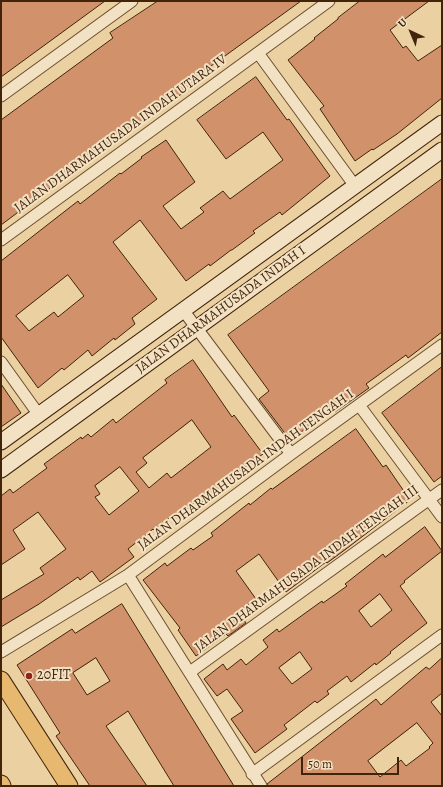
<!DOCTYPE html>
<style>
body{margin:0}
#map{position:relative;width:443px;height:787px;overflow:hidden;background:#ebd1a1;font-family:Alegreya,serif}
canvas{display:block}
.frame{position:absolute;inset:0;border:2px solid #42240b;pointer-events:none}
.north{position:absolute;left:391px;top:12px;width:40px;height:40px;-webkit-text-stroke:3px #f2e1c2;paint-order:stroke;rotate:316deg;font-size:11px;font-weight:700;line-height:16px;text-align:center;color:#42240b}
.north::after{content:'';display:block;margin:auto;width:14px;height:18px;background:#42240b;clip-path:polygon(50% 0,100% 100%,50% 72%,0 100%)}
.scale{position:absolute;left:301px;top:757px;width:98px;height:18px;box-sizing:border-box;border:2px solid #42240b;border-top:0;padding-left:5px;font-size:12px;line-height:14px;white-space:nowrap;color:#42240b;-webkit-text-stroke:3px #f2e1c2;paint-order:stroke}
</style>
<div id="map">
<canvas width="443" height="787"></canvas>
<div class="frame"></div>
<div class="north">U</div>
<div class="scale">50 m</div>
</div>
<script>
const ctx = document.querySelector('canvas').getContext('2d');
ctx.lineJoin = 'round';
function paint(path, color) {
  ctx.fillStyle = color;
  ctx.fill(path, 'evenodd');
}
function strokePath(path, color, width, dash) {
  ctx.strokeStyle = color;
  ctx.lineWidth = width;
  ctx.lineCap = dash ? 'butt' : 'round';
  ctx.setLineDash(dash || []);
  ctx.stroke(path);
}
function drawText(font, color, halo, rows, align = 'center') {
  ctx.font = font + ' Alegreya,serif';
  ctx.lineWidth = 4;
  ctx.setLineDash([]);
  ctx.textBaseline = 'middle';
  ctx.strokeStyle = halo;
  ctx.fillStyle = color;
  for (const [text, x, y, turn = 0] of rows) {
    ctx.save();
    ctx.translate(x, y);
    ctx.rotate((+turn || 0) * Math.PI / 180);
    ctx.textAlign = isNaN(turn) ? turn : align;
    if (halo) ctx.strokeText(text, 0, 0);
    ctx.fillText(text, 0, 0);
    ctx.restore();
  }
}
const building = new Path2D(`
 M 1,1 L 105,1 L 1,77 Z
 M 158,1 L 301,1 L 200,74 L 201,76 L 198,78 L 200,80 L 191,87 L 70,175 L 69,174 L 1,225 L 1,120 L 113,38 L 110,33 Z
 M 360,1 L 429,1 L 390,30 L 403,48 L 406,46 L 418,61 L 442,45 L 442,98 L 397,134 L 373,150 L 372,149 L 355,161 L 320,109 L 324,106 L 288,60 L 315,39 L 314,38 L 338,19 L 338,18 Z
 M 256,77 L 287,120 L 289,119 L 330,176 L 282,215 L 280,212 L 253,231 L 255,233 L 232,250 L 231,250 L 210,266 L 209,264 L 186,281 L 140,220 L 113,242 L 157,299 L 132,318 L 135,324 L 115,340 L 114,338 L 92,356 L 88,350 L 64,370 L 62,368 L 38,388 L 1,337 L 1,261 L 78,201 L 80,204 L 120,173 L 121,174 L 142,158 L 141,157 L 166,140 L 195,182 L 163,206 L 181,229 L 204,212 L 200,208 L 223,191 L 230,199 L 283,160 L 263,132 L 226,159 L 197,120 ZM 68,275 L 84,296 L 58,317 L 54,312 L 29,331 L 16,316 Z
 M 442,179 L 442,332 L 408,358 L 406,355 L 366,384 L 369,388 L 335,412 L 333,409 L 290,440 L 259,399 L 269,391 L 228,335 Z
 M 193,360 L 232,417 L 234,415 L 263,454 L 230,478 L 231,479 L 201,503 L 198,500 L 176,518 L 173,515 L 154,530 L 153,529 L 128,549 L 134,557 L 100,582 L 92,571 L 80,580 L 78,577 L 39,604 L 1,627 L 1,600 L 44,574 L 40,568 L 66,549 L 38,512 L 13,530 L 25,549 L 1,565 L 1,496 L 10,489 L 13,493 L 47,468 L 44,464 L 81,437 L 82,439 L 88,434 L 91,437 L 113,419 L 116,423 L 167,383 L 165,380 ZM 192,420 L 211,447 L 171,478 L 167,473 L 149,488 L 136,472 L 147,463 L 143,458 ZM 120,467 L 139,491 L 109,515 L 95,497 L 100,494 L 95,486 Z
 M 442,367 L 442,476 L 434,482 L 382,413 Z
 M 1,384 L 21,413 L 1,427 Z
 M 356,429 L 383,467 L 386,465 L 410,500 L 346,549 L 327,563 L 326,562 L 286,592 L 259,554 L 236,571 L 256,599 L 238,612 L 246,623 L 228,636 L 226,634 L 196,656 L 178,630 L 180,628 L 143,580 L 165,563 L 167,566 L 191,548 L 193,550 L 213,536 L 211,533 L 249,503 L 250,505 L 271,488 L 272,489 Z
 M 425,527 L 442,551 L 404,581 L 405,582 L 400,586 L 427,623 L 409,637 L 390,652 L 391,653 L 376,665 L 375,663 L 351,682 L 347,676 L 327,691 L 329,694 L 317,703 L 315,701 L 284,725 L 287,729 L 255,753 L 231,719 L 243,711 L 227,689 L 217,696 L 204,679 L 223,664 L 227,670 L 241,659 L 246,665 L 268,647 L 263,640 L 277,629 L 279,632 L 322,601 L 323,603 L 347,586 L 345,584 L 383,554 L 385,557 ZM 380,594 L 392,610 L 371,627 L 359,611 ZM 300,652 L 312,669 L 292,684 L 279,668 Z
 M 122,604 L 173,687 L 234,786 L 174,786 L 128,711 L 106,726 L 147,786 L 90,786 L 56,736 L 60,733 L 17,665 L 72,629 L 75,633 ZM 96,658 L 110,681 L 87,695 L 73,673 Z
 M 442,658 L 442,693 L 431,702 L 442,716 L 442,786 L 268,786 L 267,784 L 376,699 L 381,705 L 426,667 L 429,669 ZM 417,723 L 433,743 L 429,747 L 430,748 L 406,766 L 401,760 L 380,777 L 368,761 Z`);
const street = new Path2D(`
 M 258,53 L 355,186
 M 1,96 L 132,1
 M 1,240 L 329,1
 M 183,310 L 291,454
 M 1,362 L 39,415
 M 359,405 L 442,517
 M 128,575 L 261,786
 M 1,652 L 128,575 L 291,454 L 442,345
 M 190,672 L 442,490
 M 252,774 L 442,635`);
const secondary = new Path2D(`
 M 1,442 L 442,123
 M 1,470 L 442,150`);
const primary = new Path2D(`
 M 1,680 L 69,786
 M 1,784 L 2,786`);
const markers = [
 [29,676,4,"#8f2418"]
];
const streetNames = [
 ["JALAN DHARMAHUSADA INDAH UTARA IV",121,134,-36],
 ["JALAN DHARMAHUSADA INDAH I",221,310,-36],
 ["JALAN DHARMAHUSADA INDAH TENGAH I",246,470,-36],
 ["JALAN DHARMAHUSADA INDAH TENGAH III",307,569,-36]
];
const poiNames = [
 ["20FIT",37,676]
];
paint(building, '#d0916b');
strokePath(building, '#42240b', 1);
strokePath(street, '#6c4f30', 13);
strokePath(secondary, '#42240b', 17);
strokePath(primary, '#42240b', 19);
strokePath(street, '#f2e1c2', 11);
strokePath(secondary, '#f2e1c2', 15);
strokePath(primary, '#e6b870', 17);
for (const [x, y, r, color] of markers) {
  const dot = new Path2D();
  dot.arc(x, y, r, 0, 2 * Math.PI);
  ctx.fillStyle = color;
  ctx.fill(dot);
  strokePath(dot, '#f2e1c2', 1.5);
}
drawText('14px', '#42240b', '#f2e1c2', streetNames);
drawText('14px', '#42240b', '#f2e1c2', poiNames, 'left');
</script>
